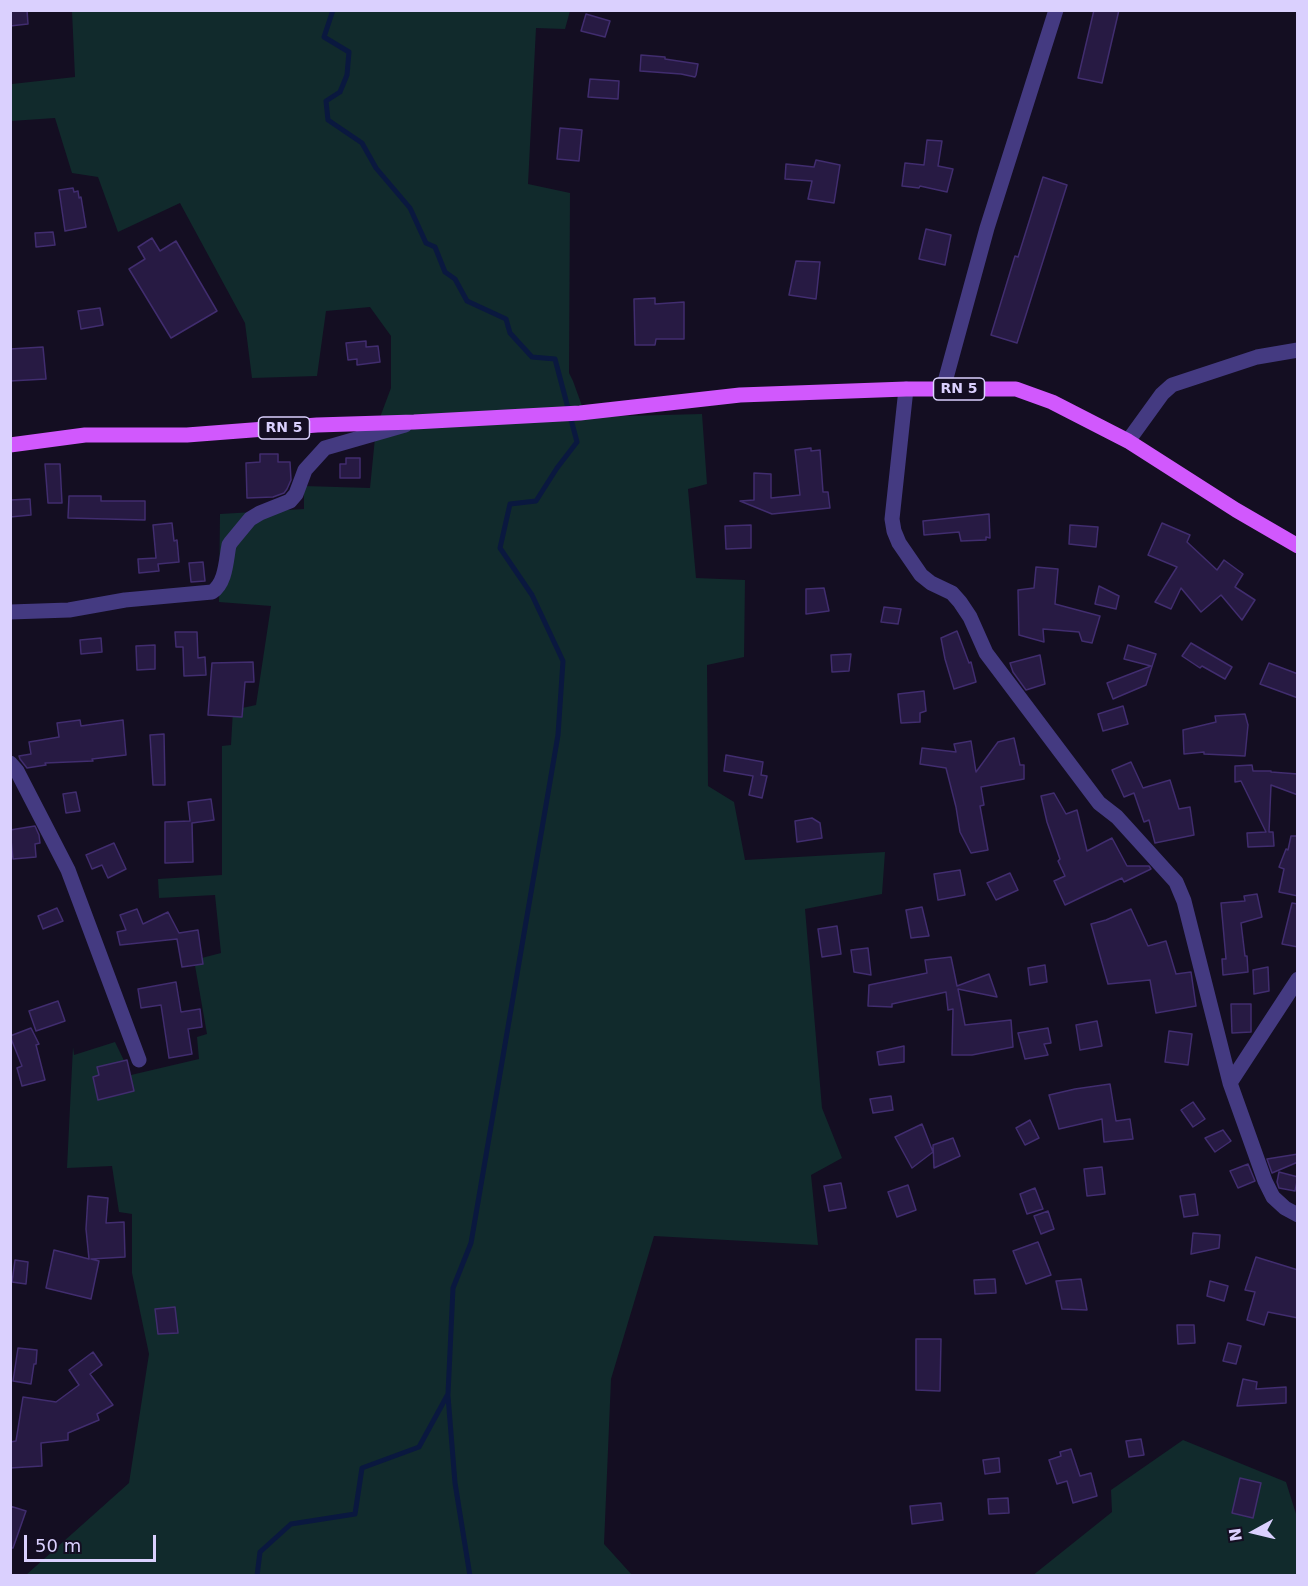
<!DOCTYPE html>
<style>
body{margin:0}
#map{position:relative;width:1308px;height:1586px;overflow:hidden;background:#140e22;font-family:"DejaVu Sans",sans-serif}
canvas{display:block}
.frame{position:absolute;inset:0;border:12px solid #dad0fe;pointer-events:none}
.north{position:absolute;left:1224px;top:1502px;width:60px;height:60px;-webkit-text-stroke:4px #140e22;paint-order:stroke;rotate:262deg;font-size:16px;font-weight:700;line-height:24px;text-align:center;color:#dad0fe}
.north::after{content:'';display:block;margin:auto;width:21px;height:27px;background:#dad0fe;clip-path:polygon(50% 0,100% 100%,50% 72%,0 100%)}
.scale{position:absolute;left:24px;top:1535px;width:132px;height:27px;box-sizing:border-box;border:3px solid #dad0fe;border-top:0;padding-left:8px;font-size:18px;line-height:21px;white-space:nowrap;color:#dad0fe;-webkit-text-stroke:4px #140e22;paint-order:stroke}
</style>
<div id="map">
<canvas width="1308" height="1586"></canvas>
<div class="frame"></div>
<div class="north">N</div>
<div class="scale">50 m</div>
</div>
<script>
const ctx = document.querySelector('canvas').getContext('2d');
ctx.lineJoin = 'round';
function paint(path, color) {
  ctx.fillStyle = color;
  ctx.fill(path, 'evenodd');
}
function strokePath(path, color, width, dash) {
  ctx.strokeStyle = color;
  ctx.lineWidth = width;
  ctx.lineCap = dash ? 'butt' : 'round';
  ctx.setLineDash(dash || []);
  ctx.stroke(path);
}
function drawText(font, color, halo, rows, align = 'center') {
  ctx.font = font + ' "DejaVu Sans",sans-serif';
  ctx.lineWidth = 4.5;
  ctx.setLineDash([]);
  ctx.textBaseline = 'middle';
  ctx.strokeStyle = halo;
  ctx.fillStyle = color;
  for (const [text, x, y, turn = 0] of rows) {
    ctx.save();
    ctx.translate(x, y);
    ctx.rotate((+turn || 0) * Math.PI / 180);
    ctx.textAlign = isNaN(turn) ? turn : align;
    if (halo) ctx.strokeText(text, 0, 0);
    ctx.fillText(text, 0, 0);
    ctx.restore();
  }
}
const green = new Path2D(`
 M 72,11 L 570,11 L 565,29 L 536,28 L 528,184 L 570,193 L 569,373 L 573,381 L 586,417 L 702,414 L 707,484 L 688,489 L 696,578 L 745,580 L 744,657 L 707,665 L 708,786 L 734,802 L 745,860 L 885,852 L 882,894 L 805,909 L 822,1108 L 842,1158 L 811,1175 L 818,1245 L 654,1236 L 611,1379 L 604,1544 L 632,1575 L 26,1575 L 129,1483 L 149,1354 L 132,1273 L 132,1214 L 119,1212 L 112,1166 L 67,1168 L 73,1047 L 74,1055 L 115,1042 L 131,1075 L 199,1059 L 197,1037 L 207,1034 L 194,960 L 221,953 L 215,895 L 159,898 L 158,879 L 222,875 L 222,746 L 231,745 L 233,710 L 256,705 L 271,606 L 219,602 L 220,514 L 304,509 L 304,486 L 370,488 L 376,428 L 391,388 L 391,336 L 370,307 L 326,311 L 317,376 L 252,378 L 245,323 L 180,203 L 118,232 L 98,177 L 72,173 L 55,118 L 11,121 L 10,83 L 12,84 L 75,77 Z
 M 1183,1440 L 1286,1482 L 1297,1517 L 1297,1575 L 1032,1576 L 1112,1512 L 1111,1490 Z`);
const stream = new Path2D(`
 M 448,1396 L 455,1483 L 470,1576
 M 257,1576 L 260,1552 L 291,1524 L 355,1514 L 362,1468 L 419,1447 L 448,1394 L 453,1288 L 471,1243 L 558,735 L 563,661 L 532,595 L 500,548 L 510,504 L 536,501 L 557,468 L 577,442 L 555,359 L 532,357 L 510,333 L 506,319 L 467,301 L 455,279 L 445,272 L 435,247 L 426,243 L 410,208 L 376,168 L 362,143 L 328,120 L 326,101 L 340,92 L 347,75 L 349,52 L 324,37 L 333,10`);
const building = new Path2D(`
 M 10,10 L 27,10 L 28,24 L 10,26 Z
 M 1094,10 L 1119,10 L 1102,83 L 1078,78 Z
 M 586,14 L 610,21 L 605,37 L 581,31 Z
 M 641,55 L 665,57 L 665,59 L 698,64 L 696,75 L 695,77 L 681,74 L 640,71 Z
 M 590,79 L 619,81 L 618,99 L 588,97 Z
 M 560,128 L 582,130 L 579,161 L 557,159 Z
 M 927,140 L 942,141 L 938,166 L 953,169 L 947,192 L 920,186 L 919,188 L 902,186 L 905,163 L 924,165 Z
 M 816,160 L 840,165 L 834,203 L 808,199 L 812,181 L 785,179 L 786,164 L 814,167 Z
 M 1043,177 L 1067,185 L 1017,343 L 991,335 L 1015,256 L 1018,257 Z
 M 73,188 L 74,192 L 78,191 L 79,198 L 81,197 L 86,227 L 65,231 L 59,190 Z
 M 926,229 L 951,235 L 945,265 L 919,259 Z
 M 53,232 L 55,245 L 36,247 L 35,233 Z
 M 152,238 L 160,251 L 176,241 L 217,311 L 171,338 L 129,269 L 145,259 L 138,247 Z
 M 796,261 L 820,262 L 816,299 L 789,295 Z
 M 655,298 L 655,304 L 684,302 L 684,339 L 656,339 L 655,345 L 635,345 L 634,299 Z
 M 100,308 L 103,325 L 81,329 L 78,311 Z
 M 366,341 L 366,347 L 378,346 L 380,362 L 357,365 L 357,359 L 348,360 L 346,343 Z
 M 43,347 L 46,379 L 10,381 L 10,349 Z
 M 811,448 L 811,451 L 820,450 L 823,492 L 828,492 L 830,508 L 772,514 L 740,501 L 754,500 L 754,473 L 771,474 L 771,498 L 800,495 L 795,450 Z
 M 260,454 L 278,454 L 278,462 L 290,462 L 291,480 L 287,489 L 284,493 L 273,497 L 247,498 L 246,463 L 260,462 Z
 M 346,458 L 360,458 L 360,478 L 340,478 L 340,464 L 346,464 Z
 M 45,464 L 60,464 L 62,503 L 48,503 Z
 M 69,496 L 101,496 L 101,501 L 145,501 L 145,520 L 68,518 Z
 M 30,499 L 31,515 L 10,517 L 10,500 Z
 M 989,514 L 990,538 L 986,537 L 986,540 L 961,541 L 959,532 L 924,535 L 923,521 Z
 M 172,523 L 174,541 L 177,540 L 179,562 L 158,564 L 159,571 L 139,573 L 138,559 L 156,558 L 153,525 Z
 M 1162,523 L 1190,535 L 1187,542 L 1217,570 L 1224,560 L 1243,574 L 1235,587 L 1255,600 L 1242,620 L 1221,595 L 1201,612 L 1181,588 L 1171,609 L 1155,602 L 1177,567 L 1148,555 Z
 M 751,525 L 751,548 L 726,549 L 725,526 Z
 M 1070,525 L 1098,527 L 1096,547 L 1069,544 Z
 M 203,562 L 205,581 L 191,582 L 189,563 Z
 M 1036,567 L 1058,569 L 1055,604 L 1100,616 L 1092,643 L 1082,641 L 1079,632 L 1043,629 L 1044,642 L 1019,635 L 1018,590 L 1034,588 Z
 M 1099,586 L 1119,596 L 1116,609 L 1095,604 Z
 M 824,588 L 829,611 L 806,614 L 806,589 Z
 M 884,607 L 901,609 L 898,624 L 881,622 Z
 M 957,631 L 969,663 L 971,662 L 976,682 L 954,689 L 945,659 L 941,638 Z
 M 175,632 L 197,632 L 198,658 L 205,657 L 206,675 L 184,676 L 183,647 L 176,647 Z
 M 101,638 L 102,652 L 81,654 L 80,640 Z
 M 1191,643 L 1232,667 L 1225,679 L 1202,666 L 1200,668 L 1182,656 Z
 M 155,645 L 155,669 L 137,670 L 136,646 Z
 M 1128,645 L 1156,654 L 1146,685 L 1113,699 L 1107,683 L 1151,666 L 1124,659 Z
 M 851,654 L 849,671 L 832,672 L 831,655 Z
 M 1040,655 L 1045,684 L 1026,690 L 1013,672 L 1010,663 Z
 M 253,662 L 254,682 L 245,682 L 242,717 L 208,715 L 212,663 Z
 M 1269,663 L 1298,674 L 1298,698 L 1260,684 Z
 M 924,691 L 926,711 L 920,713 L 920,722 L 901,723 L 898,694 Z
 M 1123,706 L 1128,724 L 1103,731 L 1098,714 Z
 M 1245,714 L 1248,725 L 1245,756 L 1204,754 L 1204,752 L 1184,754 L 1183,730 L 1216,722 L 1215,716 Z
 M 80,720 L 81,726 L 123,720 L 126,755 L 92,759 L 93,761 L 45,763 L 46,765 L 27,768 L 20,759 L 19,756 L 31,754 L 29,742 L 59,737 L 57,723 Z
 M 164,734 L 165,785 L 153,785 L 150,735 Z
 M 1014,738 L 1020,765 L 1024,765 L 1024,779 L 981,787 L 984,805 L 980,806 L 988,850 L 971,853 L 960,832 L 956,807 L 946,768 L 920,764 L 922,748 L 956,752 L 954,744 L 971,741 L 976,772 L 998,742 Z
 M 726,755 L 763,762 L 761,775 L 767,776 L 762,798 L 749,795 L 753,776 L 724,771 Z
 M 1131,762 L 1143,788 L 1170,780 L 1179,809 L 1190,807 L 1194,835 L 1155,843 L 1149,820 L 1144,822 L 1134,793 L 1124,797 L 1112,770 Z
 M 1252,765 L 1253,771 L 1271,771 L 1271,772 L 1298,774 L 1298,795 L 1271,785 L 1269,832 L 1273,832 L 1274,846 L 1248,847 L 1247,833 L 1266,832 L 1241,781 L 1235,782 L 1235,766 Z
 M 76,792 L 80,811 L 66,813 L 63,794 Z
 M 1054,793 L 1066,814 L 1077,810 L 1087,851 L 1112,838 L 1127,866 L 1149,866 L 1151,869 L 1124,882 L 1122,878 L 1065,905 L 1054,881 L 1065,876 L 1058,861 L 1060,859 L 1047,822 L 1041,796 Z
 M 211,799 L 214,820 L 192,823 L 193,862 L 165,863 L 165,822 L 190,821 L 188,802 Z
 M 812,818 L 820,823 L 822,838 L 797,842 L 795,821 Z
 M 35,826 L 39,835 L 40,843 L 35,844 L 36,857 L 13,859 L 10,830 Z
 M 1291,836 L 1298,836 L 1298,896 L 1279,892 L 1284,869 L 1279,867 L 1286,849 L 1288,850 Z
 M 114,843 L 126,869 L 108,878 L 102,865 L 92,869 L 86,855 Z
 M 960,870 L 965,895 L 938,900 L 934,874 Z
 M 1010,873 L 1018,890 L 996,900 L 987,883 Z
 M 1257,894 L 1262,917 L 1241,923 L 1245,956 L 1247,956 L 1248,972 L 1223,975 L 1222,959 L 1226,959 L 1221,903 L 1245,901 L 1244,896 Z
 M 1292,903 L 1298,904 L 1298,947 L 1282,944 Z
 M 922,907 L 929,936 L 911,938 L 906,910 Z
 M 57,908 L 63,921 L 43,929 L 38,916 Z
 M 137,909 L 143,924 L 168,912 L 179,933 L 198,930 L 203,964 L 182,967 L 177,939 L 120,945 L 117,932 L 126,930 L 120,915 Z
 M 1131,909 L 1148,946 L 1166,941 L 1176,974 L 1191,972 L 1196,1006 L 1156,1013 L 1150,980 L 1108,984 L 1091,924 L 1106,920 Z
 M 837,926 L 841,954 L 822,957 L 818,929 Z
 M 868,948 L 871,975 L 854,972 L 851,950 Z
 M 951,957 L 957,986 L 989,974 L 997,997 L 958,989 L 965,1025 L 1011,1020 L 1013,1047 L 972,1055 L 952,1055 L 953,1009 L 948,1010 L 946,992 L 892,1004 L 892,1007 L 868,1006 L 869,985 L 927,973 L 925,960 Z
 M 1045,965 L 1047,982 L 1030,985 L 1028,968 Z
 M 1268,967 L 1269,991 L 1254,994 L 1253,970 Z
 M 176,982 L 181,1012 L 200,1009 L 202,1027 L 188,1029 L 192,1054 L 169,1058 L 161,1005 L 141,1008 L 138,989 Z
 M 58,1001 L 65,1021 L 36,1031 L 29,1011 Z
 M 1231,1004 L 1251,1004 L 1251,1032 L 1232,1033 Z
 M 1097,1021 L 1102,1046 L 1080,1050 L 1076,1025 Z
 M 31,1028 L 39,1044 L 36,1045 L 45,1080 L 22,1086 L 17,1068 L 22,1066 L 10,1036 Z
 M 1048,1028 L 1051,1043 L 1044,1044 L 1048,1055 L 1025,1059 L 1018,1033 Z
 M 1169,1031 L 1192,1034 L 1188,1065 L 1165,1062 Z
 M 904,1046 L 904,1062 L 879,1065 L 877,1052 Z
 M 127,1060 L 134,1091 L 98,1100 L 93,1077 L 99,1075 L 97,1067 Z
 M 1110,1084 L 1116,1121 L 1130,1119 L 1133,1139 L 1104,1142 L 1102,1119 L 1059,1129 L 1049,1095 L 1075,1089 Z
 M 891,1096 L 893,1110 L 873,1113 L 870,1099 Z
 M 1193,1102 L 1205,1119 L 1193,1127 L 1181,1110 Z
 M 1030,1120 L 1039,1138 L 1025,1145 L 1016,1128 Z
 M 922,1124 L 933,1152 L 912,1168 L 895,1137 Z
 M 1223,1130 L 1231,1141 L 1215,1152 L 1205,1138 Z
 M 953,1138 L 960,1156 L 934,1168 L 933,1145 Z
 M 1298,1154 L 1298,1162 L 1272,1173 L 1267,1159 Z
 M 1248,1164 L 1255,1181 L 1238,1188 L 1230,1171 Z
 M 1102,1167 L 1105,1194 L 1087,1196 L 1084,1169 Z
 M 1279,1172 L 1298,1177 L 1295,1191 L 1279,1188 L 1277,1182 Z
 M 841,1183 L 846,1208 L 829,1211 L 824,1186 Z
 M 908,1185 L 916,1210 L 897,1217 L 888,1192 Z
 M 1035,1188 L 1043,1209 L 1027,1214 L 1020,1194 Z
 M 1195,1194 L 1198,1215 L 1184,1217 L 1180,1196 Z
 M 88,1196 L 108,1198 L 106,1223 L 124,1222 L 125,1257 L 91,1259 L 99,1261 L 91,1299 L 46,1288 L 54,1250 L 89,1259 L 86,1229 Z
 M 1048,1211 L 1054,1229 L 1041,1234 L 1034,1216 Z
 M 1193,1233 L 1220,1235 L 1219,1248 L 1191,1254 Z
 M 1038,1242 L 1051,1275 L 1026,1284 L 1013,1251 Z
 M 1256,1257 L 1298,1270 L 1298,1318 L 1268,1312 L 1264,1325 L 1247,1320 L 1255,1292 L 1245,1290 Z
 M 15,1260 L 28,1262 L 26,1284 L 12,1282 Z
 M 995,1279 L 996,1293 L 975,1294 L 974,1280 Z
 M 1081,1279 L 1087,1310 L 1062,1309 L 1056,1281 Z
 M 1210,1281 L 1228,1286 L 1224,1301 L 1207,1296 Z
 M 175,1307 L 178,1333 L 158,1334 L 155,1309 Z
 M 1177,1325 L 1194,1325 L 1195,1343 L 1178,1344 Z
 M 916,1339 L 941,1339 L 940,1391 L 916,1390 Z
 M 1228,1343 L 1241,1346 L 1236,1364 L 1223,1361 Z
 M 18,1348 L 37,1350 L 36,1364 L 34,1364 L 31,1384 L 13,1381 Z
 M 93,1352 L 102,1365 L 90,1374 L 113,1405 L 97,1414 L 99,1420 L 68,1433 L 68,1440 L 41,1443 L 42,1466 L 10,1468 L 10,1442 L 16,1441 L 23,1397 L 56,1402 L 79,1385 L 69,1370 Z
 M 1243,1379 L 1257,1382 L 1256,1389 L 1286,1387 L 1286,1403 L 1237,1406 Z
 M 1141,1439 L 1144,1455 L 1129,1457 L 1126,1441 Z
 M 1071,1449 L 1080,1476 L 1091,1473 L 1097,1496 L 1073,1503 L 1067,1481 L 1057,1484 L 1049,1460 L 1061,1456 L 1060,1452 Z
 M 999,1458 L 1000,1472 L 985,1474 L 983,1460 Z
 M 1240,1478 L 1261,1483 L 1253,1518 L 1232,1513 Z
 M 1008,1498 L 1009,1513 L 989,1514 L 988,1499 Z
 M 941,1503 L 943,1520 L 912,1524 L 910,1506 Z
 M 10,1506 L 26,1511 L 13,1548 L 10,1548 Z`);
const minor = new Path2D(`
 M 906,389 L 892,519 L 894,531 L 899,543 L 921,575 L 931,583 L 952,593 L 960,602 L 970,617 L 986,653 L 1099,803 L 1117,817 L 1176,882 L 1184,901 L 1230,1083 L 1265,1181 L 1273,1197 L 1285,1208 L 1298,1215
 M 943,389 L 987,228 L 1056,10
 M 1128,441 L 1162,394 L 1172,385 L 1257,357 L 1298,350
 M 10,612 L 69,610 L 125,600 L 212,592 C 226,583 226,560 229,545 L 231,542 L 250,519 L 260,513 L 290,501 L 296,494 L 305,470 L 325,448 L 405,425
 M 10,763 L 17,771 L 68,870 L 139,1060
 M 1230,1083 L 1298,979`);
const primary = new Path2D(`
 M 10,445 L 85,435 L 187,435 L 317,425 L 414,422 L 580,413 L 740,395 L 906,389 L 1016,389 L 1052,402 L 1128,441 L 1236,510 L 1298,546`);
const shields = [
 [959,389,51],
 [284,428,51]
];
const shieldNames = [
 ["RN 5",959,389],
 ["RN 5",284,428]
];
paint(green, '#112a2c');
strokePath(stream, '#0a183f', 5);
paint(building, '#271a43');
strokePath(building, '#412d6f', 1.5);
strokePath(minor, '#443a81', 15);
strokePath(primary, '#d158fd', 15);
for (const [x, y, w] of shields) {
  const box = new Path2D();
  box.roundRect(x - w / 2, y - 11, w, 22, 4.5);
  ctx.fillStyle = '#140e22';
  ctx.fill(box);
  strokePath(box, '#dad0fe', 1.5);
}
drawText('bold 14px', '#dad0fe', null, shieldNames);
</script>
